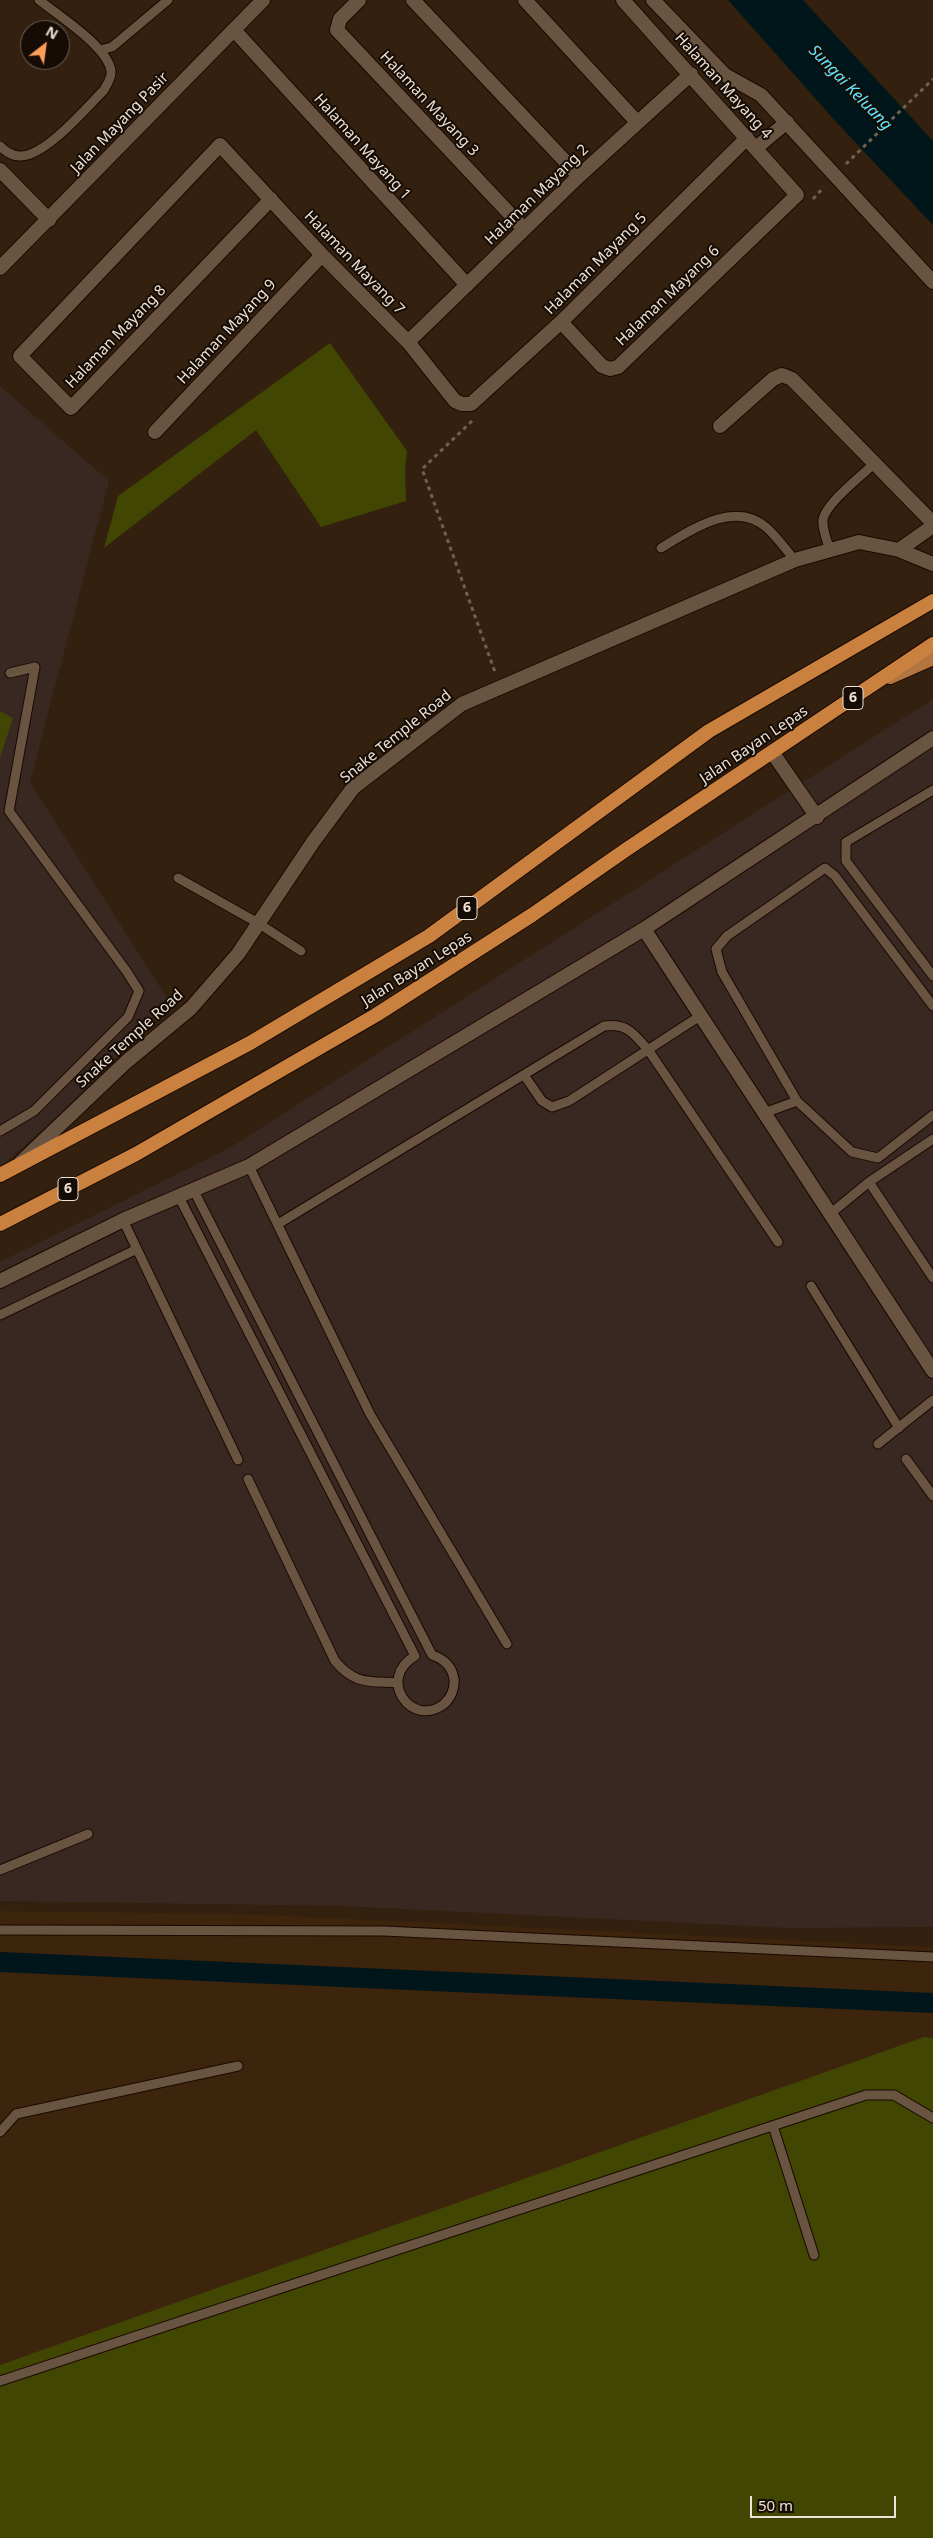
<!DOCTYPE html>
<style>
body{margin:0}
#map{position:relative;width:933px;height:2538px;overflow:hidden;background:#33200e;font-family:"Noto Sans",sans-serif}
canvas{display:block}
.north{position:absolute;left:20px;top:20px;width:50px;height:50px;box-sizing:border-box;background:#140c05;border:1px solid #6b6159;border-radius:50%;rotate:30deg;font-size:14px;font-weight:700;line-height:20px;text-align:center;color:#eee1d6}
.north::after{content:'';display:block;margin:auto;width:18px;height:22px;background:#fd9c56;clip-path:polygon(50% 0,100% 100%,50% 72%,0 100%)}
.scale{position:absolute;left:750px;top:2496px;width:146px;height:22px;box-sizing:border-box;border:2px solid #eee1d6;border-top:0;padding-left:6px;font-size:15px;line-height:18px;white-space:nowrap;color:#eee1d6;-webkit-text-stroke:4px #140c05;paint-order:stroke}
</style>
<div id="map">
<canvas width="933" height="2538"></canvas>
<div class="north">N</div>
<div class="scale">50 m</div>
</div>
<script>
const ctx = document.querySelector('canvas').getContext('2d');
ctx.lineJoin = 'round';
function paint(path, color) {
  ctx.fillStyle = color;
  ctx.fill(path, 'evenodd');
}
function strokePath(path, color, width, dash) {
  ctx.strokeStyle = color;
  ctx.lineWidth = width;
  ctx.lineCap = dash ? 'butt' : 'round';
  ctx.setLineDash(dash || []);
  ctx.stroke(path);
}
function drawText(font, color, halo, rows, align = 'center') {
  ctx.font = font + ' "Noto Sans",sans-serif';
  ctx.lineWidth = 4;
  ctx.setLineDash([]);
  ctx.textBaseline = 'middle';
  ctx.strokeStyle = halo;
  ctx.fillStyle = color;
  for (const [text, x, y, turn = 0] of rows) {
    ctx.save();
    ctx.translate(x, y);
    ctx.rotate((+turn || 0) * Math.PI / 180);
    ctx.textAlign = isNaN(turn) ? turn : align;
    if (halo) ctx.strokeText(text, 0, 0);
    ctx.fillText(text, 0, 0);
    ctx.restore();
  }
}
const built = new Path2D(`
 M 0,1911 L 246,1914 L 933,1947 L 933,2538 L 0,2538 Z`);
const industrial = new Path2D(`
 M 0,386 L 109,481 L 30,782 L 167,998 L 136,1038 L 66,1108 L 0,1168 Z
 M 933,699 L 933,1927 L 789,1928 L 341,1906 L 0,1901 L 0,1262 L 231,1147 Z`);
const green = new Path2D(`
 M 330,343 L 407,451 L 405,469 L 406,501 L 321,527 L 256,430 L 104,548 L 118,496 Z
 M 0,711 L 13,718 L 0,758 Z
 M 924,2037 L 933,2038 L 933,2538 L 0,2538 L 0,2365 Z`);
const water = new Path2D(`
 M 728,0 L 803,0 L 933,141 L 933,225 L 839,125 Z`);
const canal = new Path2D(`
 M 0,1962 L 933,2003`);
const path = new Path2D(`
 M 846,164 L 933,79
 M 813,199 L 824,187
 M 472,421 L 422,469 L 495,672`);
const service = new Path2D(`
 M 100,50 L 112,47 L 168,0
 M 0,146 C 5,151 13,156 20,156 C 45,157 87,107 104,90 C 107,84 112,78 111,71 C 108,47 58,15 39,0
 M 661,548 C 691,530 735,499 767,528 C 777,537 786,550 795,560
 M 830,550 C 827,541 822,529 823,520 C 825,504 862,475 875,463
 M 933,790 L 846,842 L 846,861 L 933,976
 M 178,878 L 258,923 L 301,951
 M 524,1075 L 542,1101 L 552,1107 L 569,1101 L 700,1016
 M 797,1101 L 852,1152 L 878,1158 L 933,1115
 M 764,1113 L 797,1101 L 722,972 L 716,949 L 727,936 L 825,868 L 835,876 L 933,1006
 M 0,1131 L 34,1111 L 128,1017 L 139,991 L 127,972 L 9,811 L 35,667 L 10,673
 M 249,1166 L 370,1414 L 507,1644
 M 869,1182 L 933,1278
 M 179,1197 L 415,1656 C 376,1679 412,1729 444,1704 C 451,1698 455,1688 454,1679 C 452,1666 444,1659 432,1655 L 194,1191
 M 830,1214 L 869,1182 L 933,1139
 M 123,1220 L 238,1460
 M 278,1224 L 604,1026 C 628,1023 634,1034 649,1051 L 778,1242
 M 811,1286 L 899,1428
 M 0,1315 L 137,1249
 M 878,1444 L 933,1400
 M 906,1459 L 933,1496
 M 248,1479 L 335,1661 C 355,1685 369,1681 397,1683
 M 0,1870 L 88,1834
 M 0,1930 L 384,1931 L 933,1957
 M 773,2126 L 814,2255
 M 0,2132 L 16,2114 L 238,2066
 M 0,2381 L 866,2095 L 894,2095 L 933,2118`);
const minor = new Path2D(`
 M 359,0 L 340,19 L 337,30 L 524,229
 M 413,0 L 579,176
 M 525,0 L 637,122
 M 653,0 L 725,75 L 761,95 L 933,282
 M 234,30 L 467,285
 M 756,148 L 787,122
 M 0,170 L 49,220
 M 271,199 L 71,408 L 20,356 L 220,145 L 322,255 L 408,342 L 455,401 L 462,404 L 471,404 L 561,322 L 747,138
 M 561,322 L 602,366 L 610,369 L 618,367 L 797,195 L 623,0
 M 408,342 L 579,176 L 691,74
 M 720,426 L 773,379 L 782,375 L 792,379 L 933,523
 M 155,432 L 322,255
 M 899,550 L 933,526
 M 772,752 L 817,817
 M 644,929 L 933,1371
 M 21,1162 L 126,1062 L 191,1008 L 238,954 L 313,842 L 353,788 L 462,704 L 795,560 L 859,542 L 899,550 L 933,564
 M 0,1281 L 123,1220 L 249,1166 L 644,929 L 933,738`);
const tertiary = new Path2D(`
 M 0,268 L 263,0`);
const primary = new Path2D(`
 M 890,677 L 933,658`);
const trunk = new Path2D(`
 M 0,1175 L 250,1043 L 429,936 L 709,731 L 933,601
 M 0,1224 L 136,1154 L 376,1015 L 532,915 L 627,849 L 933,644`);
const shields = [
 [853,698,20],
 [467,908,20],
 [68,1189,20]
];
const shieldNames = [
 ["6",853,698],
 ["6",467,908],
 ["6",68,1189]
];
const streetNames = [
 ["Halaman Mayang 4",723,86,48],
 ["Halaman Mayang 3",429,104,47],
 ["Jalan Mayang Pasir",120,123,-46],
 ["Halaman Mayang 1",362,147,48],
 ["Halaman Mayang 2",537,195,-44],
 ["Halaman Mayang 7",354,263,46],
 ["Halaman Mayang 5",596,264,-45],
 ["Halaman Mayang 6",668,296,-44],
 ["Halaman Mayang 9",227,332,-47],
 ["Halaman Mayang 8",116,337,-46],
 ["Snake Temple Road",396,737,-39],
 ["Jalan Bayan Lepas",754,745,-34],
 ["Jalan Bayan Lepas",417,969,-32],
 ["Snake Temple Road",130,1039,-42]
];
const waterNames = [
 ["Sungai Keluang",850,88,46]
];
paint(built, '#3c240d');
paint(industrial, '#392721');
paint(green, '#414603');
paint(water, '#00161b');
strokePath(canal, '#00161b', 20);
strokePath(service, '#1a0900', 11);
strokePath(minor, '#1a0900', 16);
strokePath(tertiary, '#1a0900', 16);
strokePath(primary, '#1a0900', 16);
strokePath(trunk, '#1a0900', 16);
strokePath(path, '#716050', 3, [4, 4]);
strokePath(service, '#695441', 9);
strokePath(minor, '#695441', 14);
strokePath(tertiary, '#695441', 14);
strokePath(primary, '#b2753f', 14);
strokePath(trunk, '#ca803e', 14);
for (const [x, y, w] of shields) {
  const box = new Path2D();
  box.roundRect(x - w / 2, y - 11.5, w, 23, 4);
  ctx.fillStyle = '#140c05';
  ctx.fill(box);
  strokePath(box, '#eee1d6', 1);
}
drawText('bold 14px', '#eee1d6', null, shieldNames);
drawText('15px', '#eee1d6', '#140c05', streetNames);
drawText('italic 16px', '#60e4ff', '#140c05', waterNames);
</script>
